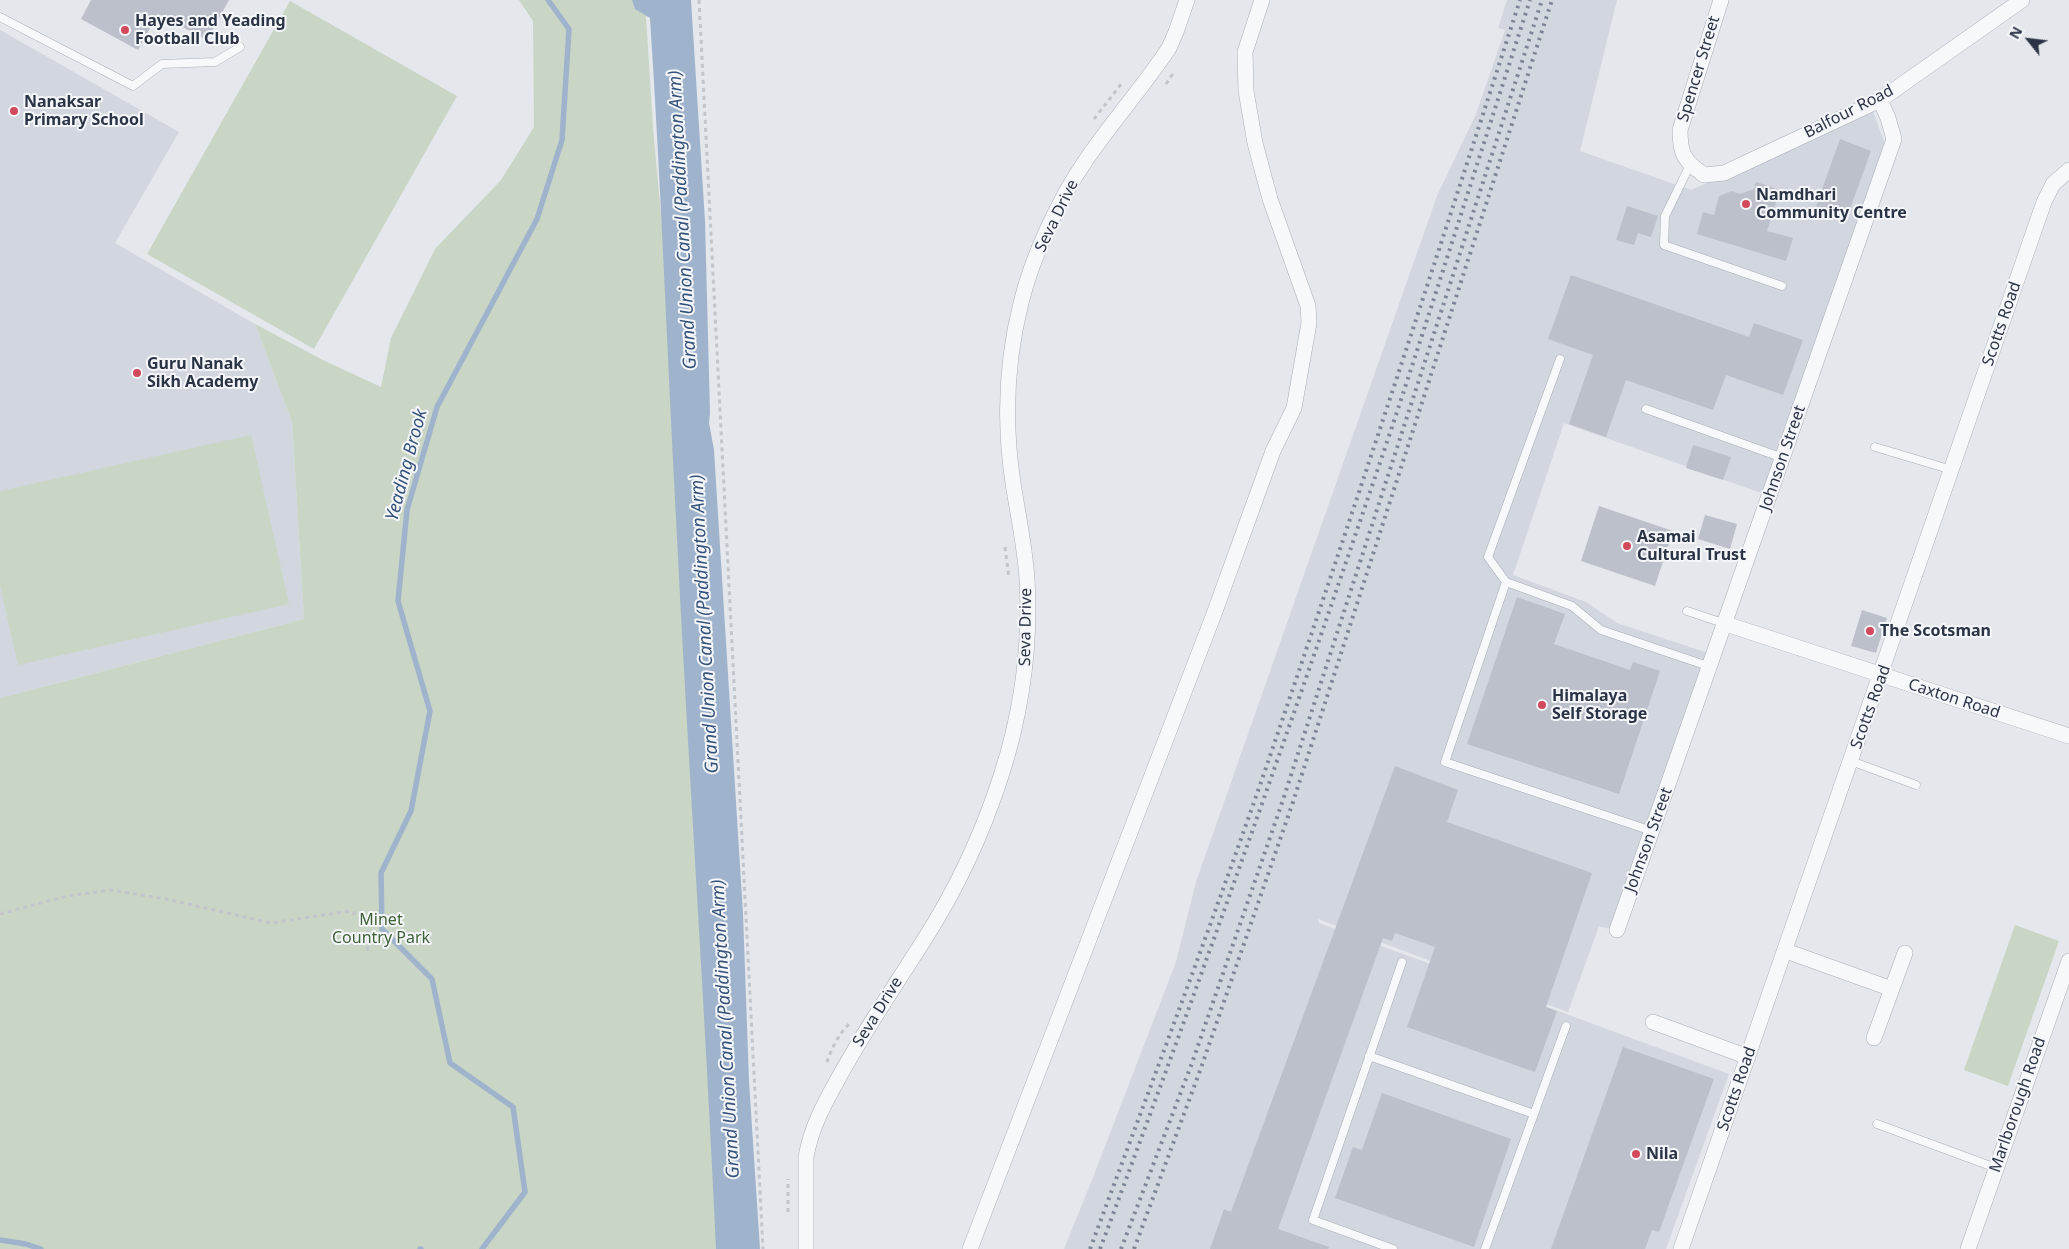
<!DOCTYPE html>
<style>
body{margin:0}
#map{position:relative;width:2069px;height:1249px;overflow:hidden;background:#e4e7ec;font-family:"Noto Sans",sans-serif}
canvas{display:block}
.north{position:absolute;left:2004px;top:15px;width:50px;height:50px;-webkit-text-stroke:4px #f4f6f9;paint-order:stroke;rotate:299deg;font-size:14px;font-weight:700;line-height:20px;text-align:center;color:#2b3445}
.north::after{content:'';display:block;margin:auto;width:18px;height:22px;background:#2b3445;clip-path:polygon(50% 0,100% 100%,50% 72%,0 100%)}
</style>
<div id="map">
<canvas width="2069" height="1249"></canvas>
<div class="north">N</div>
</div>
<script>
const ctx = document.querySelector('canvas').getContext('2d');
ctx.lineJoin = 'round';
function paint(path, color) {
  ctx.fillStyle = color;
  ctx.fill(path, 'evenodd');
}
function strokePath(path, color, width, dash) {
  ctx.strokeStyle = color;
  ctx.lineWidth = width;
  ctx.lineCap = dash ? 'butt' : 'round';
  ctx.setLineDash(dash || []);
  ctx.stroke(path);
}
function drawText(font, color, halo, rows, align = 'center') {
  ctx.font = font + ' "Noto Sans",sans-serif';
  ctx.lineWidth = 4;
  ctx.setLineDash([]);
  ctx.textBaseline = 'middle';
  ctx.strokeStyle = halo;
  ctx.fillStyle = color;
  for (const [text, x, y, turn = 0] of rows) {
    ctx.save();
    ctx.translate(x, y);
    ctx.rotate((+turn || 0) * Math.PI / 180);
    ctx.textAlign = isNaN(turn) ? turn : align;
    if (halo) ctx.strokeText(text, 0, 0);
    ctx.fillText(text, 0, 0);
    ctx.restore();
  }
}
const built = new Path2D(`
 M 1507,0 L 1617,0 L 1580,151 L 1691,190 L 1872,109 L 1885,144 L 1764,494 L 1564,423 L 1513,575 L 1586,602 L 1617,623 L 1708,653 L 1613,930 L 1599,926 L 1568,1012 L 1318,919 L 1319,923 L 1729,1074 L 1666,1249 L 1064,1249 L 1092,1180 L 1176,962 L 1196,882 L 1437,196 L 1476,114 L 1505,30 L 1498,28 Z
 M 0,30 L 179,132 L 115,243 L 255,324 L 292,422 L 304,619 L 0,698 Z`);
const green = new Path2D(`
 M 519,0 L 645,0 L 653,128 L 675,369 L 719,1249 L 0,1249 L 0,698 L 304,619 L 292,422 L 255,324 L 323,360 L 381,387 L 391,338 L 435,249 L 501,180 L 534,127 L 533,21 Z
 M 290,1 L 457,96 L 314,349 L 147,254 Z
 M 251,435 L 289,604 L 18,665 L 0,585 L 0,491 Z
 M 2015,925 L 2059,941 L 2008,1086 L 1964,1070 Z`);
const water = new Path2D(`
 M 632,0 L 691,0 L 705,221 L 710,413 L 709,423 L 714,450 L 743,914 L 749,1081 L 760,1249 L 716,1249 C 705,1006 688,762 676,519 C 667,352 661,185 650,18 L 635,9 Z`);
const stream = new Path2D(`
 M 0,1240 L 26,1244 L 41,1249
 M 420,1249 L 421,1249
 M 482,1249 L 525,1192 L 513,1107 L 450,1063 L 432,979 L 382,929 L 381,873 L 411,811 L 430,711 L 398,601 L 407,510 L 437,407 L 537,219 L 562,140 L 569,29 L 548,0`);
const building = new Path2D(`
 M 91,0 L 229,0 L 207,40 L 158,14 L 138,50 L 81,19 Z
 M 1840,139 L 1871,151 L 1847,217 L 1816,206 Z
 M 1756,182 L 1780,190 L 1767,231 L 1793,238 L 1786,261 L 1697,234 L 1703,212 L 1714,215 L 1719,196 L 1732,191 L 1740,194 L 1754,189 Z
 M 1627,206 L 1658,216 L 1651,237 L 1638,233 L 1634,245 L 1616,240 Z
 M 1571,275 L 1749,337 L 1754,323 L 1803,340 L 1783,395 L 1726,375 L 1713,410 L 1626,380 L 1606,437 L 1569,424 L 1593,355 L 1548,339 Z
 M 1693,445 L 1731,457 L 1723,480 L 1686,468 Z
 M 1599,506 L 1673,531 L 1655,586 L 1581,561 Z
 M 1705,515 L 1737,524 L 1730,549 L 1698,539 Z
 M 1517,597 L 1565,614 L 1554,644 L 1630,670 L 1633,662 L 1660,671 L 1619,794 L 1467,744 Z
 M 1862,610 L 1887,618 L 1876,653 L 1851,646 Z
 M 1395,766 L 1458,790 L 1447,822 L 1592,873 L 1546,1007 L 1557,1011 L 1535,1072 L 1407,1027 L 1435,947 L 1395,933 L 1392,941 L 1383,938 L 1278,1229 L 1329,1247 L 1328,1249 L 1210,1249 L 1224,1209 L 1231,1212 Z
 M 1623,1047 L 1714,1079 L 1659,1232 L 1652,1230 L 1645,1249 L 1551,1249 Z
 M 1382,1093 L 1511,1139 L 1474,1247 L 1335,1198 L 1353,1147 L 1362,1150 Z`);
const path = new Path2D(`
 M 699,0 L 763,1249
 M 1166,84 L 1174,72
 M 1094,119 L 1122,83
 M 1005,547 L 1009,578
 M 0,914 L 67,896 L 111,890 L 166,899 L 271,923 L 350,911 C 369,922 370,933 367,953
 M 827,1062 C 831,1049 840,1032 850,1023
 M 788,1212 L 788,1179`);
const lane = new Path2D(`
 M 0,17 L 133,86 L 162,64 L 215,62 L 240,47
 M 1690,165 L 1665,216 L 1664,245 L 1782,286
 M 1560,359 L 1488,557 L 1506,582 L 1572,606 L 1601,630 L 1711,667
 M 1646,409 L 1783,458
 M 1875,447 L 1952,470
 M 1506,582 L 1445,762 L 1652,831
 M 1687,611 L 1726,624
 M 1851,761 L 1916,785
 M 1369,1056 L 1534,1114 L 1566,1026
 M 1877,1124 L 1996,1168
 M 1393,1249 L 1313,1220 L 1402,962
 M 1485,1249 L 1534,1114`);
const street = new Path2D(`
 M 1721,0 L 1680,130 C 1680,154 1684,161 1704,175 L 1724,173 L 1880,100 L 2022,0
 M 1726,624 L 2069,736
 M 1617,930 L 1894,139 L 1888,118 L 1880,100
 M 1786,951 L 1892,989
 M 1653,1022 L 1748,1057
 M 1874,1038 L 1905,953
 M 806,1249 L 806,1157 C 811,1128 824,1104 838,1079 C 864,1031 895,986 924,940 C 956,890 983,832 1001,776 C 1022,711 1031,647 1027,579 C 1025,547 1018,515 1013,483 C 1004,423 1006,362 1021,303 C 1032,257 1059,199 1086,160 C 1112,122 1143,87 1169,48 L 1176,32 L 1187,0
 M 970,1249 L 1214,614 L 1273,451 L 1294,408 L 1309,323 L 1308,306 L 1270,199 L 1255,143 L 1246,91 L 1245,52 L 1262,0
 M 1681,1249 C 1803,900 1924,551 2044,202 L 2053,184 L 2069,170
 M 1968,1249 L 2069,961`);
const rail = new Path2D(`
 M 1090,1249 C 1147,1096 1205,942 1259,788 C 1349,526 1435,263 1520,0
 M 1100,1249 C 1201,980 1297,708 1389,436 C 1437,291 1483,145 1530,0
 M 1121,1249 L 1192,1063 L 1283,800 L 1542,0
 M 1134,1249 L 1201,1068 L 1293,802 L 1552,0`);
const markers = [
 [125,30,5,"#d1495b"],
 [14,111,5,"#d1495b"],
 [1746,204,5,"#d1495b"],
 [137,373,5,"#d1495b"],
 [1627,546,5,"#d1495b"],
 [1870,631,5,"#d1495b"],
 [1542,705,5,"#d1495b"],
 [1636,1154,5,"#d1495b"]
];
const poiNames = [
 ["Hayes and Yeading",135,21],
 ["Football Club",135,39],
 ["Nanaksar",24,102],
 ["Primary School",24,120],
 ["Namdhari",1756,195],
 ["Community Centre",1756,213],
 ["Guru Nanak",147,364],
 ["Sikh Academy",147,382],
 ["Asamai",1637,537],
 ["Cultural Trust",1637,555],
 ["The Scotsman",1880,631],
 ["Himalaya",1552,696],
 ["Self Storage",1552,714],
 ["Nila",1646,1154]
];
const streetNames = [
 ["Spencer Street",1699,69,-73],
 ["Balfour Road",1849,112,-27],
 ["Seva Drive",1057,216,-64],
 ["Scotts Road",2002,324,-71],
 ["Johnson Street",1783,458,-71],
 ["Seva Drive",1026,627,-89],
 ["Caxton Road",1954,699,18],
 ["Scotts Road",1871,707,-70],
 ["Johnson Street",1649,840,-70],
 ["Seva Drive",878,1012,-58],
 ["Scotts Road",1737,1089,-71],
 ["Marlborough Road",2018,1105,-71]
];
const parkNames = [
 ["Minet",381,920],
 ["Country Park",381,938]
];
const waterNames = [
 ["Grand Union Canal (Paddington Arm)",683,220,-93],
 ["Yeading Brook",407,465,-75],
 ["Grand Union Canal (Paddington Arm)",705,624,-93],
 ["Grand Union Canal (Paddington Arm)",726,1029,-93]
];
paint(built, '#d2d6de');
paint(green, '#c9d6c5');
paint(water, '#9fb4cc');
strokePath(stream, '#9fb4cc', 5.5);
paint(building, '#bbc0ca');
strokePath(lane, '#a9aeb7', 9);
strokePath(street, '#a9aeb7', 16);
strokePath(path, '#c2c5cb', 3, [4, 4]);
strokePath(lane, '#f7f8fa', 8);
strokePath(street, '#f7f8fa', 15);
strokePath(rail, '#7d8696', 4, [2.5, 5]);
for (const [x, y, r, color] of markers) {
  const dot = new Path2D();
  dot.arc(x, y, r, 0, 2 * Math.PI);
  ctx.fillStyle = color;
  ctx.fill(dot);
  strokePath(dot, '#f4f6f9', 2);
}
drawText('bold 16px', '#2b3445', '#f4f6f9', poiNames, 'left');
drawText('16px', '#2b3445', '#f4f6f9', streetNames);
drawText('16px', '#3f6138', '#f4f6f9', parkNames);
drawText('italic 18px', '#34527a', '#f4f6f9', waterNames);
</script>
